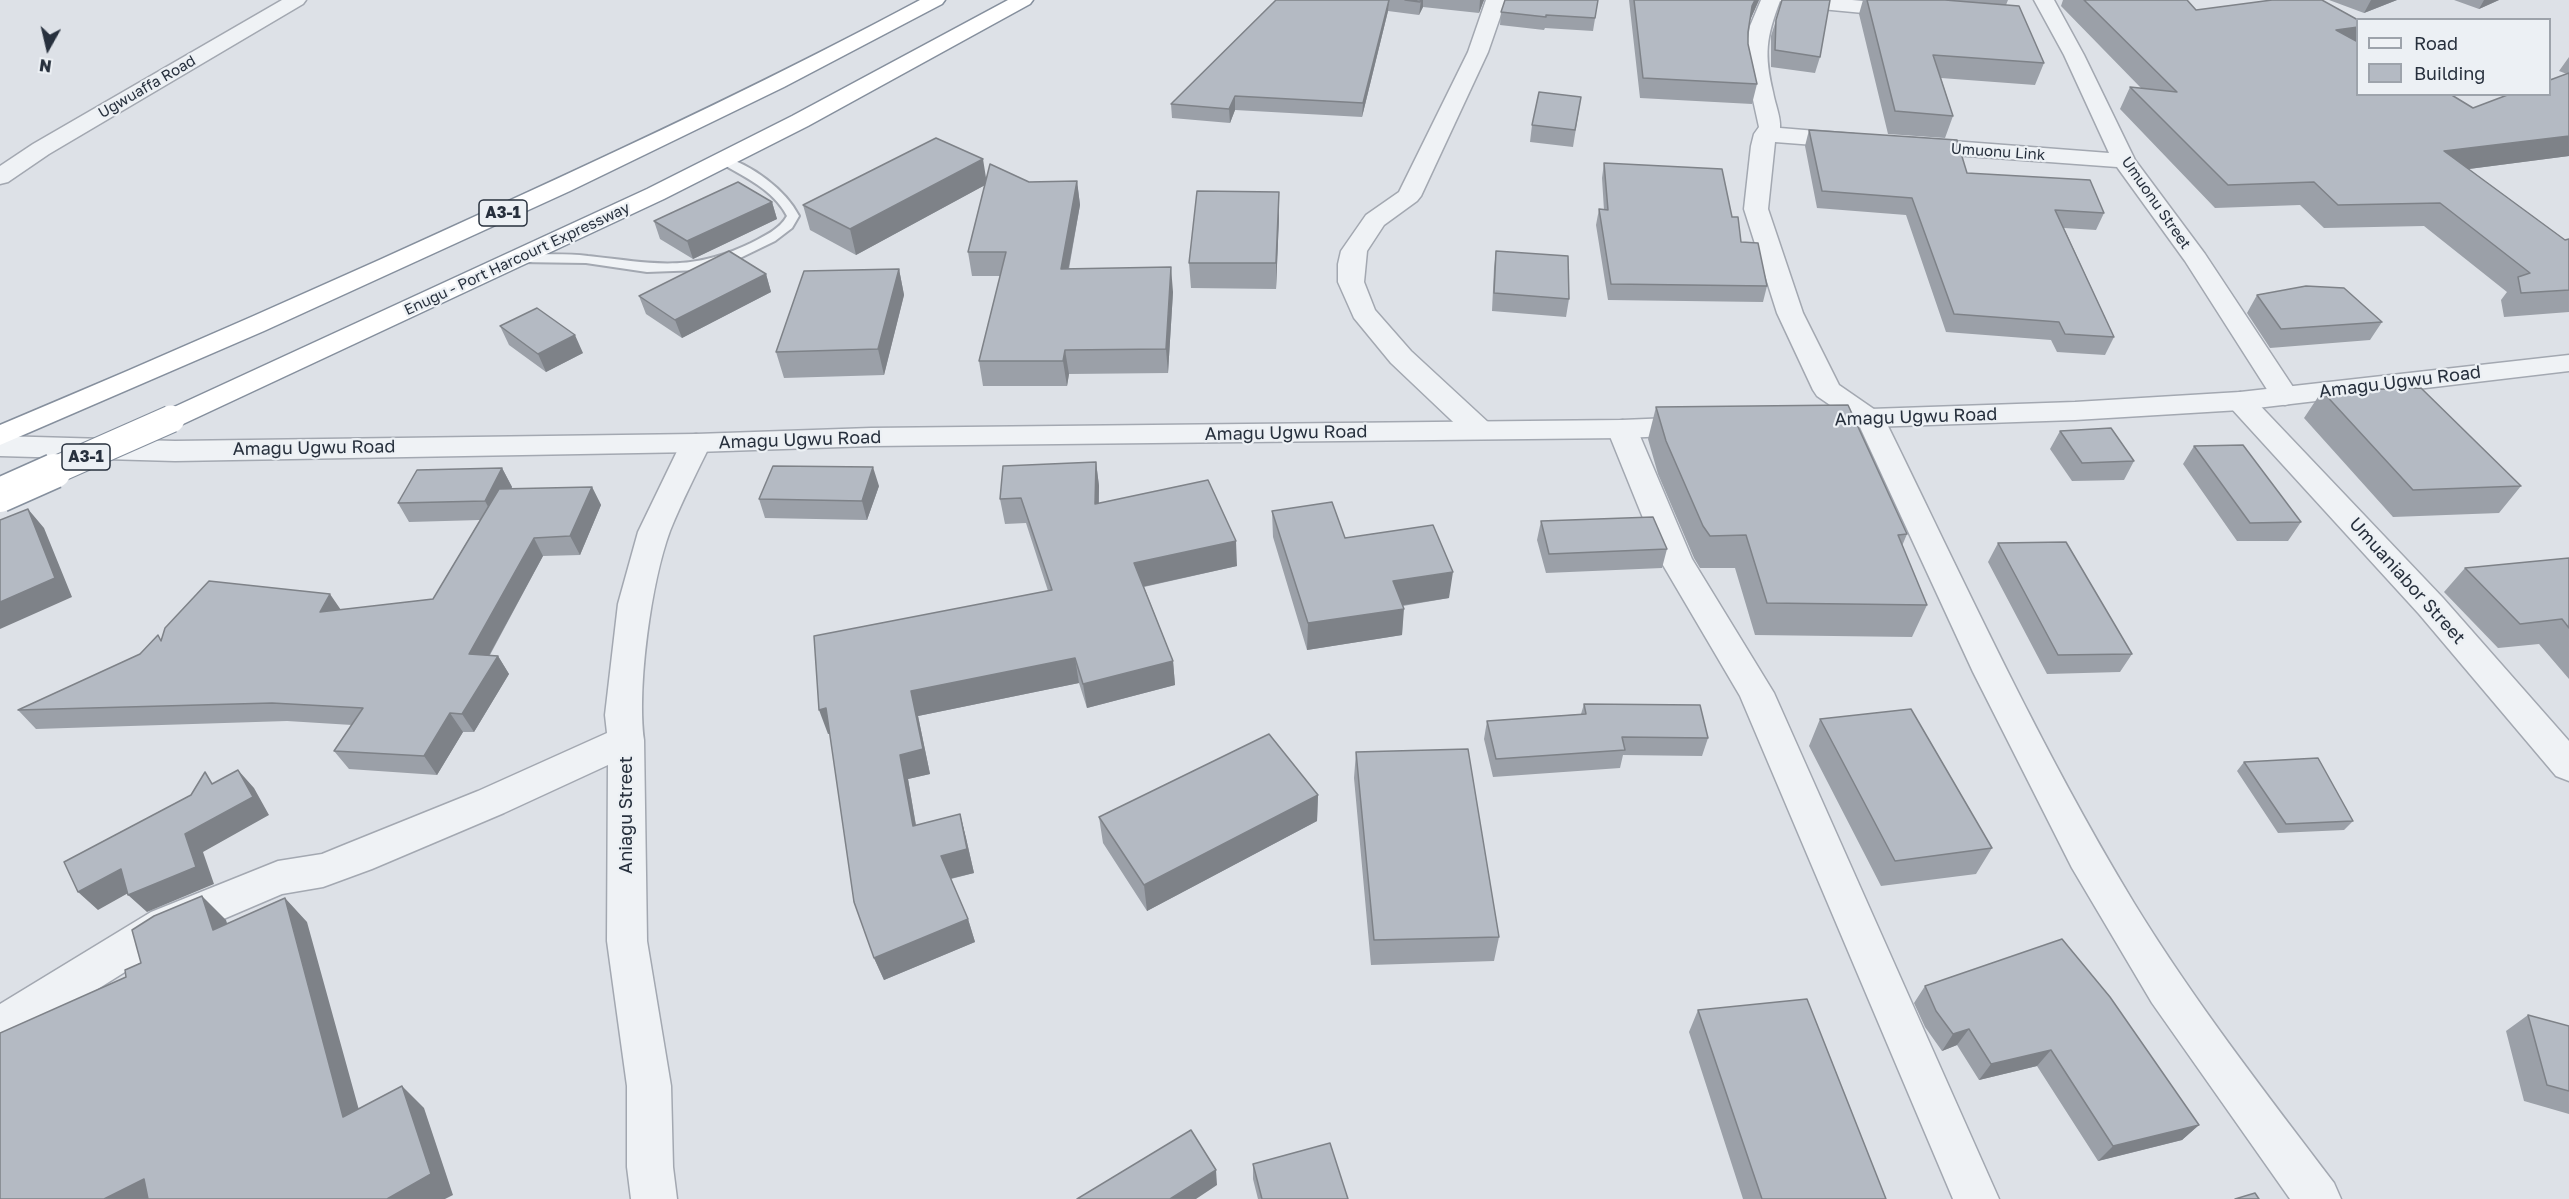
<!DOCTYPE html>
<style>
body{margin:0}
#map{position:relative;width:2569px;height:1199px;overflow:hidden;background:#dde1e7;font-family:"Golos Text",sans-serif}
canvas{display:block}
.legend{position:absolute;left:2356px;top:18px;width:195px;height:78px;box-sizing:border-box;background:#ecf0f4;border:2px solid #9da3ab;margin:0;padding:8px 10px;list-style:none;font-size:18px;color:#27303d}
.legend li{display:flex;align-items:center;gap:12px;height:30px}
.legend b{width:30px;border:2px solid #9da3ab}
.north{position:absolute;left:18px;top:18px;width:60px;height:60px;-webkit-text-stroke:4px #ecf0f4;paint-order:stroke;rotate:188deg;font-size:16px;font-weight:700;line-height:24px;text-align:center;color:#27303d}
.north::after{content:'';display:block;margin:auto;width:21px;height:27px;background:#27303d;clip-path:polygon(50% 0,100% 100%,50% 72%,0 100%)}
</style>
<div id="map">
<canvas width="2569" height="1199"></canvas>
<ul class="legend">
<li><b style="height:8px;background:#eff2f5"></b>Road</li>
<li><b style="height:16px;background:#b4bac3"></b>Building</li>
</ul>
<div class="north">N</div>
</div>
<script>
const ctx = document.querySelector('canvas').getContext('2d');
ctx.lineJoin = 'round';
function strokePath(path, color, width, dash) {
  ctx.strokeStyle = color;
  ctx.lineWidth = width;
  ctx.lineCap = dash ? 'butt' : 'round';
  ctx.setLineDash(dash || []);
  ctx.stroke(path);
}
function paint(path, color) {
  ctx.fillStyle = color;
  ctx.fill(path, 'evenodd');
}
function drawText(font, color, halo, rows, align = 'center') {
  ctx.font = font + ' "Golos Text",sans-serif';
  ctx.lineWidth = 4.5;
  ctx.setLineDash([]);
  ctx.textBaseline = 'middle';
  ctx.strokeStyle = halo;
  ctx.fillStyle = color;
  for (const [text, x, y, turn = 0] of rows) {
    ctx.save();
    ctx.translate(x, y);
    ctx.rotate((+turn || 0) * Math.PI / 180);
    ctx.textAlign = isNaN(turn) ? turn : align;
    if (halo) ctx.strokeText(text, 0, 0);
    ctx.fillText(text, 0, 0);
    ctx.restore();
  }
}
const service = new Path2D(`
 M 723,157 C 751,164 786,190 799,216 L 792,228 L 775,241 L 740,258 L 700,270 L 647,272 L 586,263 L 519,262 L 513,258 L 519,254 C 542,255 566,253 588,256 C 653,263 689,273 751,243 C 764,236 779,230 787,216 C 773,189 744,177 719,162 L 719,158 Z`);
const minor = new Path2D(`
 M 282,0 L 306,0 L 303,4 L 49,154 L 8,182 L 0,184 L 0,166 L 33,144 Z
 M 1486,0 L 1506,0 L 1488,52 L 1421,196 L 1417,201 L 1384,225 L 1367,251 L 1364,282 L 1375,310 L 1411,351 L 1489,423 L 1494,430 L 1489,437 L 1479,439 L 1469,437 L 1391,363 L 1354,318 L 1338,282 L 1338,264 L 1341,251 L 1366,215 L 1399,192 L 1468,52 Z
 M 1761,0 L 1852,0 L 1906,5 L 1913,7 L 1916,11 L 1913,15 L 1906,17 L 1789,6 L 1780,1 C 1766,38 1764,54 1773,92 C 1775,104 1781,117 1780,128 L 1853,134 L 1861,136 L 1864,141 L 1861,146 L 1853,148 L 1775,142 L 1768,209 L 1803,313 L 1839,385 L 1881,414 L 1885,420 C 1965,583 2040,748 2134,903 C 2194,1001 2265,1092 2334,1183 L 2341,1199 L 2290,1199 L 2152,1003 L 2072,868 L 1973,672 L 1859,425 L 1817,396 L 1813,390 L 1777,313 L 1744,209 L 1751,146 L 1754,134 L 1759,127 L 1748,77 L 1746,51 L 1750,26 Z
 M 2034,0 L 2054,0 L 2084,55 L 2135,160 L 2205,254 L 2299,396 L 2295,402 L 2285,405 L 2275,402 L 2185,261 L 2117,167 L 1913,152 L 1905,150 L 1902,145 L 1905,140 L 1913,138 L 2109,153 L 2064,55 Z
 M 2240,392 L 2250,395 L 2443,598 L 2569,741 L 2569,781 L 2556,776 L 2419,614 L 2230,407 L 2226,401 L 2230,395 Z
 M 1622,420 L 1632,422 L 1637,429 L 1692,559 L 1774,693 L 1999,1199 L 1953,1199 L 1740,696 L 1660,560 L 1607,429 L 1612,422 Z
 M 696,434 L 706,436 L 711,443 C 697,472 682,501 670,531 C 651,583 637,686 644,740 L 647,941 L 671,1086 L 673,1167 L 677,1199 L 631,1199 L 627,1167 L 627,1086 L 607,941 L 608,765 L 504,813 L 372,869 L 323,887 L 282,894 L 179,938 L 15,1041 L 0,1047 L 0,1004 L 151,912 L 278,861 L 322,854 L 344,845 L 478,791 L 607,733 L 605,715 L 618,604 L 638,532 L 681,443 L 686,436 Z`);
const tertiary = new Path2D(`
 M 2569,355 L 2569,371 L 2240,410 L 2075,420 L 1812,429 L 1802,426 L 1798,420 L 1802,414 L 1812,411 L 2075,402 L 2240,392 Z
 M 1694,417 L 1704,419 L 1709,426 L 1704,433 L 1694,435 L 1622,438 L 871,446 L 696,452 L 175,461 L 0,456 L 0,436 L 175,441 L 696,434 L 871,428 L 1622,420 Z`);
const trunk = new Path2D(`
 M 920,0 L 945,0 L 942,4 L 784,87 L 570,191 L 264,331 L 0,445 L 0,425 C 169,354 337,280 504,203 C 644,139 784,73 920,0 Z
 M 1008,0 L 1033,0 L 1030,4 L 808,126 L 664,199 L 181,425 L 171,428 L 161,425 L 157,419 L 161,413 L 647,189 L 792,116 Z`);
const trunkBridgeFar1 = new Path2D(`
 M 51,472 L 171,419`);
const trunkBridge = new Path2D(`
 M 0,495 L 54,471`);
const wall = new Path2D(`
 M 1276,0 L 1484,0 L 1479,13 L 1423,7 L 1419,15 L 1388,11 L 1362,117 L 1235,110 L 1230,123 L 1172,118 L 1171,104 Z
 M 1598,0 L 1593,31 L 1545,28 L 1544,30 L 1500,25 L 1501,12 Z
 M 1629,0 L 1759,0 L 1750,20 L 1748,32 L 1748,44 L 1757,84 L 1752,104 L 1640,98 Z
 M 1863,0 L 2008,0 L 2006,5 L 2044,63 L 2035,85 L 1941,78 L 1953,116 L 1945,138 L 1888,134 L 1859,14 Z
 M 2063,0 L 2187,0 L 2196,10 L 2358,94 L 2473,108 L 2567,74 L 2559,71 L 2569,57 L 2569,156 L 2469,169 L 2565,240 L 2569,239 L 2569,312 L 2504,317 L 2501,300 L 2507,292 L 2424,226 L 2324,228 L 2300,205 L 2215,208 L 2120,109 L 2130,87 L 2141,88 L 2061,6 Z
 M 2329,0 L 2397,0 L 2364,13 Z
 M 2454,0 L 2499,0 L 2479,9 Z
 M 1776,20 L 1820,57 L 1815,73 L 1771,67 L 1771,36 Z
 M 1581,97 L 1573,147 L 1530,142 L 1532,125 Z
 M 1809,130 L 1967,173 L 2104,213 L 2096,230 L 2064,228 L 2114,337 L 2105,355 L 2057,352 L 2051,340 L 1946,332 L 1906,215 L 1817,208 L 1805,146 Z
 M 1604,163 L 1732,217 L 1741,242 L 1767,286 L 1763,302 L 1608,300 L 1596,225 L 1599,209 L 1604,210 L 1602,178 Z
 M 986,181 L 1029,182 L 1077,181 L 1080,205 L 1069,269 L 1173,292 L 1168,373 L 1069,374 L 1067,386 L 983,386 L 979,361 L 1000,276 L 972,276 L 968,252 L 985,185 L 856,255 L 810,230 L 803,205 Z
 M 772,202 L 777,219 L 693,259 L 660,239 L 654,221 Z
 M 1279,217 L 1276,289 L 1191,288 L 1189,263 Z
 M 1496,251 L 1569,299 L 1566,317 L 1492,311 L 1494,268 Z
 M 899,269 L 904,295 L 884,375 L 784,378 L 776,352 Z
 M 766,274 L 771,292 L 682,338 L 646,314 L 639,296 Z
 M 2257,295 L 2382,322 L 2370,340 L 2270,348 L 2247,313 Z
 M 500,326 L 583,353 L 546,372 L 509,345 Z
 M 2322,391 L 2521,486 L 2499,513 L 2393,517 L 2304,418 Z
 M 1656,407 L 1907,534 L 1902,546 L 1927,605 L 1912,637 L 1755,635 L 1735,568 L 1700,568 L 1694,558 L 1658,474 L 1648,439 Z
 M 2060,431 L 2134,461 L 2124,480 L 2072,481 L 2050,449 Z
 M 2194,446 L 2301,522 L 2288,541 L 2237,541 L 2183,464 Z
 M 1096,462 L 1099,486 L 1099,503 L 1237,566 L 1144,587 L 1173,661 L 1175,685 L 1087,708 L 1079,683 L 918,716 L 930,774 L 908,779 L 916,825 L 960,814 L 966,838 L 974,873 L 951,879 L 968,919 L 975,942 L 884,980 L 874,958 L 830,734 L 828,734 L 1048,591 L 1026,523 L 1005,524 L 1000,499 Z
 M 502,468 L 512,487 L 511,489 L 592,487 L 601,505 L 580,555 L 543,556 L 490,655 L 498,656 L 509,674 L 474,732 L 463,732 L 437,775 L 349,769 L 334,751 L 352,725 L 287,721 L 36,729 L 18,710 L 140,654 L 162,640 L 341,610 L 433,599 L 480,520 L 409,522 L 398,503 Z
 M 879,486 L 867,520 L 765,518 L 759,499 Z
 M 1272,511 L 1345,538 L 1449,598 L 1403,606 L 1402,635 L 1307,650 L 1273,537 Z
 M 1541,521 L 1667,549 L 1662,568 L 1546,573 L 1537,540 Z
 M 1998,543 L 2132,654 L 2120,672 L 2047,674 L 1988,562 Z
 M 2569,558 L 2569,679 L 2539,644 L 2498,648 L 2444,592 L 2465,568 Z
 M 1584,704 L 1708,738 L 1702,756 L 1623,755 L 1620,768 L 1493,777 L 1484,739 L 1487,721 L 1581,714 Z
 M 1820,719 L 1992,848 L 1976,874 L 1881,886 L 1809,746 Z
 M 1356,752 L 1499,937 L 1494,961 L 1371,965 L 1354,778 Z
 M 2244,762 L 2353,821 L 2344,830 L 2278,833 L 2237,771 Z
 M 1318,795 L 1317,821 L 1147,911 L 1103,843 L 1099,817 Z
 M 1925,986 L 2199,1125 L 2182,1140 L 2098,1161 L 2037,1066 L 1979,1080 L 1957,1045 L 1942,1051 L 1925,1027 L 1914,1003 Z
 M 1698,1010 L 1886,1199 L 1743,1199 L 1689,1032 Z
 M 2528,1015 L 2569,1026 L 2569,1114 L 2524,1101 L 2506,1031 Z
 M 1253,1164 L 1348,1199 L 1258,1199 L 1253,1179 Z`);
const shadedWall = new Path2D(`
 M 1389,0 L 1388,11 L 1362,117 L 1363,103 Z
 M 1421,0 L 1423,0 L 1423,7 L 1419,15 Z
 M 1480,0 L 1484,0 L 1479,13 Z
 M 1755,0 L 1759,0 L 1748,25 L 1752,6 Z
 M 2371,0 L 2397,0 L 2364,13 Z
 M 2484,0 L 2499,0 L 2479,9 Z
 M 2358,27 L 2358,46 L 2336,30 Z
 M 1235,96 L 1235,110 L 1230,123 L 1229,109 Z
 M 2569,136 L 2569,156 L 2430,174 L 2444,151 Z
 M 983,159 L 987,184 L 856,255 L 850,229 Z
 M 1077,181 L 1080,205 L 1064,293 L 1061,269 Z
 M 1279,192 L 1279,217 L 1276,289 L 1276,263 Z
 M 772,202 L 777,219 L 693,259 L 687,241 Z
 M 1171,267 L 1173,292 L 1168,373 L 1166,349 Z
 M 899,269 L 904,295 L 884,375 L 878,349 Z
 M 766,274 L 771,292 L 682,338 L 675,320 Z
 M 575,335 L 583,353 L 546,372 L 538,354 Z
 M 1065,350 L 1069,374 L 1067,386 L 1063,361 Z
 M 1096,462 L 1099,486 L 1098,529 L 1095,504 Z
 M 873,467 L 879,486 L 867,520 L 862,501 Z
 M 502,468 L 512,487 L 495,520 L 485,501 Z
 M 592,487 L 601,505 L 580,555 L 570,536 Z
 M 28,509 L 44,528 L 72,597 L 0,629 L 0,602 Z
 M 534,538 L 543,556 L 480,672 L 469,654 Z
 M 1236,541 L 1237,566 L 1137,588 L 1134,563 Z
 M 1453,572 L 1449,598 L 1391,607 L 1393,581 Z
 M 330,594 L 343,613 L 320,612 Z
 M 1404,609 L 1402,635 L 1307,650 L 1308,623 Z
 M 498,656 L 509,674 L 474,732 L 462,714 Z
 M 1075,658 L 1079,683 L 918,716 L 930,774 L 908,779 L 920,850 L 913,826 L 900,755 L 911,691 Z
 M 1173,661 L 1175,685 L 1087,708 L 1083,684 Z
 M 826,708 L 835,733 L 828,734 L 819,710 Z
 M 450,713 L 463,732 L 437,775 L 424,756 Z
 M 238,770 L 254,788 L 269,815 L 203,852 L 214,884 L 147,912 L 128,895 Z
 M 1318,795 L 1317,821 L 1147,911 L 1144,885 Z
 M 960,814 L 966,838 L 974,873 L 949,879 L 941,856 Z
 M 121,869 L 139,887 L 98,910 L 78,892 Z
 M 202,896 L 226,920 L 237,954 L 213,930 Z
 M 285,898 L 307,922 L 367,1139 L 343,1117 Z
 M 968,919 L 975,942 L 884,980 L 874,958 Z
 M 1969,1029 L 1957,1045 L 1942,1051 L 1953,1034 Z
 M 2051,1050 L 2037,1066 L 1979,1080 L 1991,1064 Z
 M 402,1086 L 424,1108 L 453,1195 L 445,1199 L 387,1199 Z
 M 2199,1125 L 2182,1140 L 2098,1161 L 2113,1146 Z
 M 1216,1170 L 1217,1185 L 1196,1199 L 1170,1199 Z
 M 144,1179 L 173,1199 L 104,1199 Z`);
const building = new Path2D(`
 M 1276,0 L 1389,0 L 1363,103 L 1235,96 L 1229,109 L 1171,104 Z
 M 1405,0 L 1421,0 L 1420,2 Z
 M 1505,0 L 1598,0 L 1595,18 L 1546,15 L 1546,17 L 1501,12 Z
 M 1634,0 L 1755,0 L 1752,6 L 1748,32 L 1748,44 L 1757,84 L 1643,78 Z
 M 1782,0 L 1830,0 L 1820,57 L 1775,50 L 1776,20 Z
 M 1867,0 L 1945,0 L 2019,6 L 2044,63 L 1933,55 L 1953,116 L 1895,111 Z
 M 2084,0 L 2187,0 L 2196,10 L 2272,0 L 2322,0 L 2358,20 L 2358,27 L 2336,30 L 2358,42 L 2358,94 L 2450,94 L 2473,108 L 2510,94 L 2550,94 L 2550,80 L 2569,73 L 2569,136 L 2444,151 L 2565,240 L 2569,239 L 2569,290 L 2521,293 L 2518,277 L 2530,273 L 2440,203 L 2338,205 L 2314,182 L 2228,185 L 2130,87 L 2177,92 Z
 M 1539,92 L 1581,97 L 1575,130 L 1532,125 Z
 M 1809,130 L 1957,140 L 1967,173 L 2090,180 L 2104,213 L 2055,210 L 2114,337 L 2065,334 L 2059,322 L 1954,314 L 1912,198 L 1822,191 Z
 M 936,138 L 983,159 L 850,229 L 803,205 Z
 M 1604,163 L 1722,169 L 1732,217 L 1738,217 L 1741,242 L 1758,243 L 1767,286 L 1611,284 L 1599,209 L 1608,210 Z
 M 990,164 L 1029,182 L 1077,181 L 1061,269 L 1171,267 L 1166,349 L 1065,350 L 1063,361 L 979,361 L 1006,252 L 968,252 Z
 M 738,182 L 772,202 L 687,241 L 654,221 Z
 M 1197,191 L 1279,192 L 1276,263 L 1189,263 Z
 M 729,251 L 766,274 L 675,320 L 639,296 Z
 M 1496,251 L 1568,256 L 1569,299 L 1494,293 Z
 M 899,269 L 878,349 L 776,352 L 804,271 Z
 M 2306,286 L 2344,288 L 2382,322 L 2281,329 L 2257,295 Z
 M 537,308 L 575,335 L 538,354 L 500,326 Z
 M 2421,388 L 2521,486 L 2413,490 L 2322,391 Z
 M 1848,405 L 1907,534 L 1898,535 L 1927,605 L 1767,603 L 1746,535 L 1710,536 L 1703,526 L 1666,441 L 1656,407 Z
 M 2111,428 L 2134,461 L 2082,463 L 2060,431 Z
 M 2243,445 L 2301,522 L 2250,523 L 2194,446 Z
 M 1096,462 L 1095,504 L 1208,480 L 1236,541 L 1134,563 L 1173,661 L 1083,684 L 1075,658 L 911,691 L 923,749 L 900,755 L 913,826 L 960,814 L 967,849 L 941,856 L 968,919 L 874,958 L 854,902 L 826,708 L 819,710 L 814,636 L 1052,590 L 1021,498 L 1000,499 L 1003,466 Z
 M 773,466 L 873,467 L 862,501 L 759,499 Z
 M 502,468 L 485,501 L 398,503 L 417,470 Z
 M 592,487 L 570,536 L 534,538 L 469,654 L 498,656 L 462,714 L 450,713 L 424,756 L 334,751 L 363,708 L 272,703 L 18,710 L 140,654 L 158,635 L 161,641 L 165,628 L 209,581 L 330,594 L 320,612 L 433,599 L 499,489 Z
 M 1332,502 L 1345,538 L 1433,525 L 1453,572 L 1393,581 L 1404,609 L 1308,623 L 1272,511 Z
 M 28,509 L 55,578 L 0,602 L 0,520 Z
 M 1653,517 L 1667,549 L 1549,554 L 1541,521 Z
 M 2066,542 L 2132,654 L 2058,655 L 1998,543 Z
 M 2569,558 L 2569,628 L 2562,619 L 2520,624 L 2465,568 Z
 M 1584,704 L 1700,705 L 1708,738 L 1622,737 L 1625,750 L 1496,759 L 1487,721 L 1586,714 Z
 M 1911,709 L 1992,848 L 1895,861 L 1820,719 Z
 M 1269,734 L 1318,795 L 1144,885 L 1099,817 Z
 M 1468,749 L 1499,937 L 1374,940 L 1356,752 Z
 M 2318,758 L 2353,821 L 2286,824 L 2244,762 Z
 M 238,770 L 253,797 L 185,834 L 196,867 L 128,895 L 121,869 L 78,892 L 64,862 L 191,795 L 205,772 L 212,784 Z
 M 202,896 L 213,930 L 285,898 L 343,1117 L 402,1086 L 431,1174 L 387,1199 L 148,1199 L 144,1179 L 104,1199 L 0,1199 L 0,1033 L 126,977 L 125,970 L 141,963 L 132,930 L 154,916 Z
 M 2062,939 L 2110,997 L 2199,1125 L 2113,1146 L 2051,1050 L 1991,1064 L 1969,1029 L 1953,1034 L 1936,1011 L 1925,986 Z
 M 1807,999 L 1886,1199 L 1762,1199 L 1698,1010 Z
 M 2528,1015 L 2569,1026 L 2569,1091 L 2547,1085 Z
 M 1191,1130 L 1216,1170 L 1170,1199 L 1077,1199 Z
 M 1330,1143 L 1348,1199 L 1262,1199 L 1253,1164 Z
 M 2255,1193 L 2259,1199 L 2235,1199 Z`);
const farStreetnames = [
 ["Ugwuaffa Road",147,87,-30],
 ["Umuonu Link",1998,152,4],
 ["Umuonu Street",2156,203,55],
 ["Enugu - Port Harcourt Expressway",517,259,-25]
];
const shields = [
 [503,213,48],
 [86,457,48]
];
const shieldNames = [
 ["A3-1",503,213],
 ["A3-1",86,457]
];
const streetNames = [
 ["Amagu Ugwu Road",2400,382,-7],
 ["Amagu Ugwu Road",1916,417,-2],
 ["Amagu Ugwu Road",1286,433,-1],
 ["Amagu Ugwu Road",800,440,-2],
 ["Amagu Ugwu Road",314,448,-1],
 ["Umuaniabor Street",2407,581,48],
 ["Aniagu Street",626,815,-90]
];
strokePath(service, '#a3a8b1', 4);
strokePath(minor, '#a3a8b1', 3);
strokePath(tertiary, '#a3a8b1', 3);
strokePath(trunk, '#858f9d', 3);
paint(service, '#eff2f5');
paint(minor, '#eff2f5');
paint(tertiary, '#eff2f5');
paint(trunk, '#fff');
strokePath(trunkBridgeFar1, '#858f9d', 29, []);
strokePath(trunkBridge, '#858f9d', 37, []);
strokePath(trunkBridgeFar1, '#fff', 27);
strokePath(trunkBridge, '#fff', 34);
paint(wall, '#9ba0a8');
paint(shadedWall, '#7e8288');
paint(building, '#b4bac3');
strokePath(building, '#7e8288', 1.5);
drawText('15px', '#27303d', '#ecf0f4', farStreetnames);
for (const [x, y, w] of shields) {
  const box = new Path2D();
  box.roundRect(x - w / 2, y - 13, w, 26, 4.5);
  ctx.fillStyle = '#ecf0f4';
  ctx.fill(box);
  strokePath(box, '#27303d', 1.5);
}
drawText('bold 16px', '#27303d', null, shieldNames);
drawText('18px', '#27303d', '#ecf0f4', streetNames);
</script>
